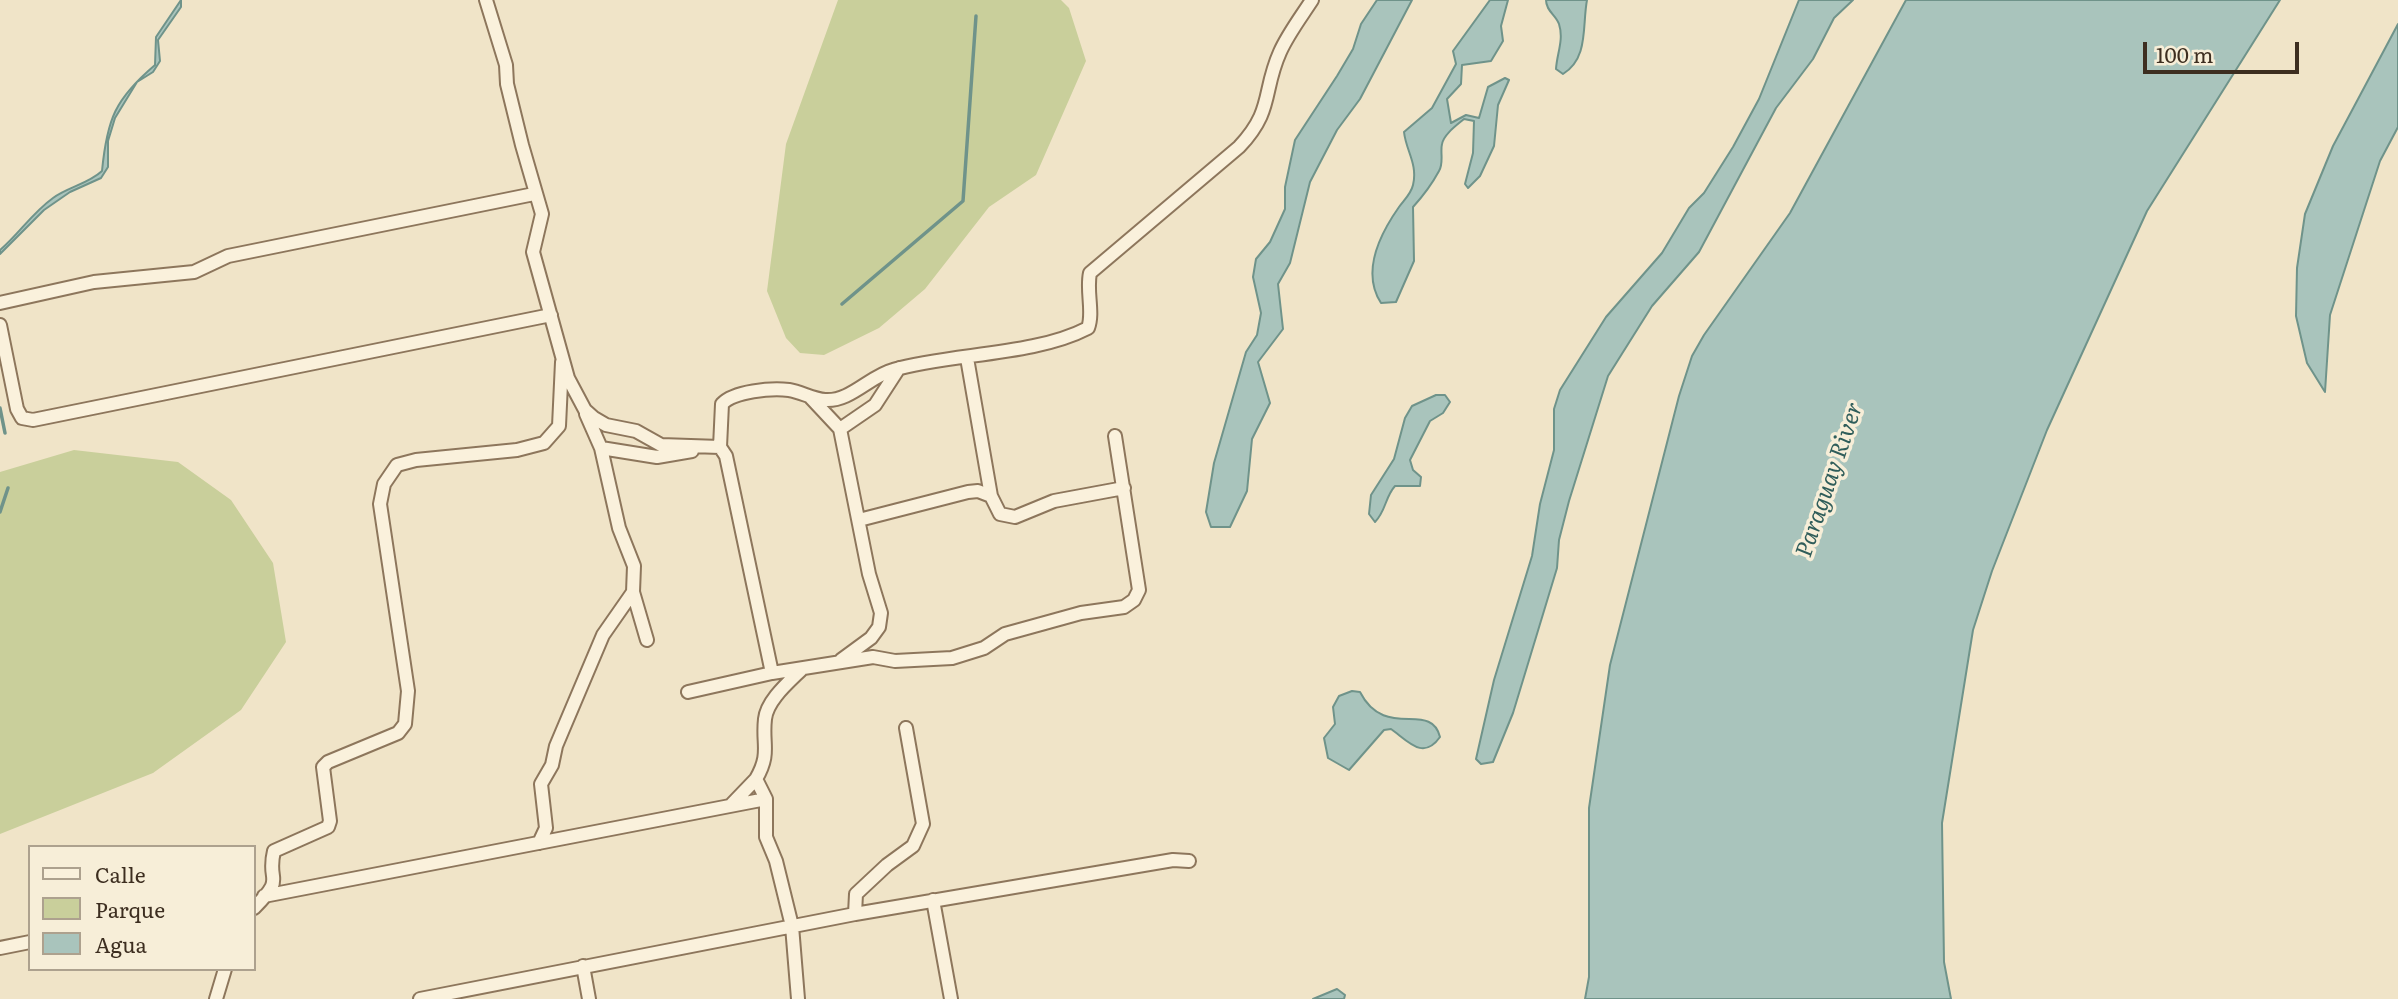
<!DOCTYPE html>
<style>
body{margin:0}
#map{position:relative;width:2398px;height:999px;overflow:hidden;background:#f0e4c8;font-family:Literata,serif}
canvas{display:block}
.legend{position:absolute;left:28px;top:845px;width:228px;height:126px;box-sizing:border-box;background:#f7eed8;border:2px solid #ada18e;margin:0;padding:9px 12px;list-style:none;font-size:21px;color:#3d2e20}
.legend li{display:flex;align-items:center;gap:14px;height:35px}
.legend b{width:35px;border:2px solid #ada18e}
.scale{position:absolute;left:2143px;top:42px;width:156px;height:32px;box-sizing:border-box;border:4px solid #3d2e20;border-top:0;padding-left:9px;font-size:21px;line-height:24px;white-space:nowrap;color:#3d2e20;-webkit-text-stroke:5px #f7eed8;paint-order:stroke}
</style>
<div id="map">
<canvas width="2398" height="999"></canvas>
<ul class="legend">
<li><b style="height:9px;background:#faf1dc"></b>Calle</li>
<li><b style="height:19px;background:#c9cf9b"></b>Parque</li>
<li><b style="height:19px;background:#a9c4bc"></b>Agua</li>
</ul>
<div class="scale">100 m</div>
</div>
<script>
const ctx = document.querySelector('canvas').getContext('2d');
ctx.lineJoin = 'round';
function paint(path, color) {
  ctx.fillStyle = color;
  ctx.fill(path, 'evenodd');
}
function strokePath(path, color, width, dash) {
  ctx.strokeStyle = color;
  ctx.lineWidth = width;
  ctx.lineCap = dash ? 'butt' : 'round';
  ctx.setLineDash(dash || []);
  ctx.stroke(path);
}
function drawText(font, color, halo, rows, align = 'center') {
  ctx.font = font + ' Literata,serif';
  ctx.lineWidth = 7;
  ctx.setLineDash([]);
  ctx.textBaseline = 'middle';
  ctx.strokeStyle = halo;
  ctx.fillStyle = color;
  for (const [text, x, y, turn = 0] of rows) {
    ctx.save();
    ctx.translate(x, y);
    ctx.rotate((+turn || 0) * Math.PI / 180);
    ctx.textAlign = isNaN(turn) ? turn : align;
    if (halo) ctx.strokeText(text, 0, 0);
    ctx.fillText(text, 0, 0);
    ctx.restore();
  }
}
const green = new Path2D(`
 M 838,0 L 1061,0 L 1069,8 L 1086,61 L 1036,175 L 989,207 L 925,289 L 879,328 L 824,355 L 800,353 L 786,338 L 767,291 L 786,144 Z
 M 74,450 L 178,462 L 231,500 L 273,563 L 286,642 L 241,710 L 153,773 L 0,834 L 0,472 Z`);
const water = new Path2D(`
 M 181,0 L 181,7 L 158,40 L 160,61 L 153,72 L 137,82 L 115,118 L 108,141 L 108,167 L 101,178 L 70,192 L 44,210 L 0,254 L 0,250 C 19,234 32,213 53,198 C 68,187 88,184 102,171 C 107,119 115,99 155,65 L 156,37 Z
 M 1377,0 L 1412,0 L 1360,99 L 1337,130 L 1310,182 L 1290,263 L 1278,284 L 1283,329 L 1258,362 L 1270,403 L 1252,439 L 1247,491 L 1230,527 L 1211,527 L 1206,512 L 1214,463 L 1246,352 L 1257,335 L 1261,313 L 1253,277 L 1256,259 L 1270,242 L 1285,209 L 1285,187 L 1295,140 L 1337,76 L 1353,49 L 1361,24 Z
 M 1490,0 L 1508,0 L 1501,26 L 1503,41 L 1491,61 L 1462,65 L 1461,84 L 1447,99 L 1451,123 L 1466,115 L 1479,118 L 1488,87 L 1505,78 L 1509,80 L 1498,105 L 1494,146 L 1480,176 L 1468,188 L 1465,184 L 1473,153 L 1474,121 L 1464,119 C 1457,125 1444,134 1442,144 C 1440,152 1444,163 1439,171 C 1432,184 1423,196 1413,207 L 1414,261 L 1396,302 L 1381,303 C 1361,272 1380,234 1399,207 C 1404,200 1411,194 1413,185 C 1418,164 1406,151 1404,132 L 1432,108 L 1456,64 L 1453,51 Z
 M 1546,0 L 1587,0 C 1582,26 1589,58 1563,74 L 1556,69 C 1557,53 1564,40 1559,24 C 1556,15 1546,11 1546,0 Z
 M 1799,0 L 1853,0 L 1834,18 L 1813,59 L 1776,108 L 1699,252 L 1652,306 L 1608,376 L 1569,501 L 1559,540 L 1557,568 L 1513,713 L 1493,762 L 1481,764 L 1476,759 L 1494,680 L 1532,556 L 1540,504 L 1554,450 L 1554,409 L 1560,390 L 1606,317 L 1662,253 L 1689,208 L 1704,193 L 1733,147 L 1759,99 Z
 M 1906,0 L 2280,0 L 2147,211 L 2047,430 L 1992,571 L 1973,630 L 1942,823 L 1944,962 L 1951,999 L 1585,999 L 1589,977 L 1589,808 L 1610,665 L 1679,396 L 1692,356 L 1704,335 L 1790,213 Z
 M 2398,24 L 2398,127 L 2380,161 L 2330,315 L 2325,392 L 2307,363 L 2296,316 L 2297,268 L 2305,214 L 2333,146 Z
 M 1436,395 L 1445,395 L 1450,402 L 1443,413 L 1430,421 L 1410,460 L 1413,470 L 1421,477 L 1420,486 L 1395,486 C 1385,497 1386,511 1375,522 L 1369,514 L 1371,495 L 1394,459 L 1405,418 L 1412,406 Z
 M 1352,691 L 1360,692 C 1385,741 1431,700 1440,737 C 1423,761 1408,741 1391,729 L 1384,730 L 1349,770 L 1328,758 L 1324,738 L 1335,724 L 1333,707 L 1339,696 Z
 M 1337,989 L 1345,995 L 1344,999 L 1313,999 Z`);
const stream = new Path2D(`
 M 842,304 L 963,201 L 976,16
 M 0,408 L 5,433
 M 0,512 L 8,488`);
const street = new Path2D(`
 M 486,0 L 506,65 L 507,84 L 522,145 L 542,214 L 533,252 L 568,378 L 585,410 L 594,418 L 606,425 L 636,431 L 661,445 L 720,447
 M 0,303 L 94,282 L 194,272 L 228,256 L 534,194
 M 0,325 L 17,409 L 22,418 L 33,420 L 551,315
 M 967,358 L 991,496 L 1000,514 L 1015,517 L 1054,501 L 1124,488
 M 811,398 L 840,429 L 869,574 L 881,613 L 879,627 L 871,638 L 841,660
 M 586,414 L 601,448 L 657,457 L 692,451
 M 840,429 L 875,405 L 899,368
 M 601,448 L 619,528 L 634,566 L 633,592 L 647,640
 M 859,520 L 968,492 L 978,491 L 991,496
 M 772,673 L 726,456 L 720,447 L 722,404 C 734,391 771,388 789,390 C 801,392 813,399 825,400 C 850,402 870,376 893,370 C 951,353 1034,356 1088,328 C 1094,313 1086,291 1090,273 L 1239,147 C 1274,110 1262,92 1280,52 C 1288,34 1301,17 1312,0
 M 688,692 L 772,673 L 873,657 L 895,661 L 952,658 L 984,648 L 1005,634 L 1081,613 L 1124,607 L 1134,600 L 1139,590 L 1115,436
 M 732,804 L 756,779
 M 539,843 L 546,828 L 541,784 L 552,765 L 556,746 L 603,635 L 633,592
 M 264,896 L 766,799
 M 933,900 L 951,999
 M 254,908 C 287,875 266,884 274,851 L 328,827 L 330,821 L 323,767 L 328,762 L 398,733 L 405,724 L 408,691 L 380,504 L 384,484 L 397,465 L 416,460 L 517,450 L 544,443 L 559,426 L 562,362
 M 855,914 L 856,894 L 887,865 L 913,846 L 923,824 L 906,728
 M 0,948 L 30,942
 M 583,966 L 589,999
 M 216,999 L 225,969
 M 420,999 L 855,914 L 1173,860 L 1189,861
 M 798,999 L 792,926 L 776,861 L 766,837 L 766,799 L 756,779 C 771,753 762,745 765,719 C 767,700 789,682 802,669`);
const waterNames = [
 ["Paraguay River",1830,480,-71]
];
paint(green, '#c9cf9b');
paint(water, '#a9c4bc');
strokePath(water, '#6f938a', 2);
strokePath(stream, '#6f938a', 3.5);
strokePath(street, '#8d765c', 16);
strokePath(street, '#faf1dc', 12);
drawText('italic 23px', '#2f5d5a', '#f7eed8', waterNames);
</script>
